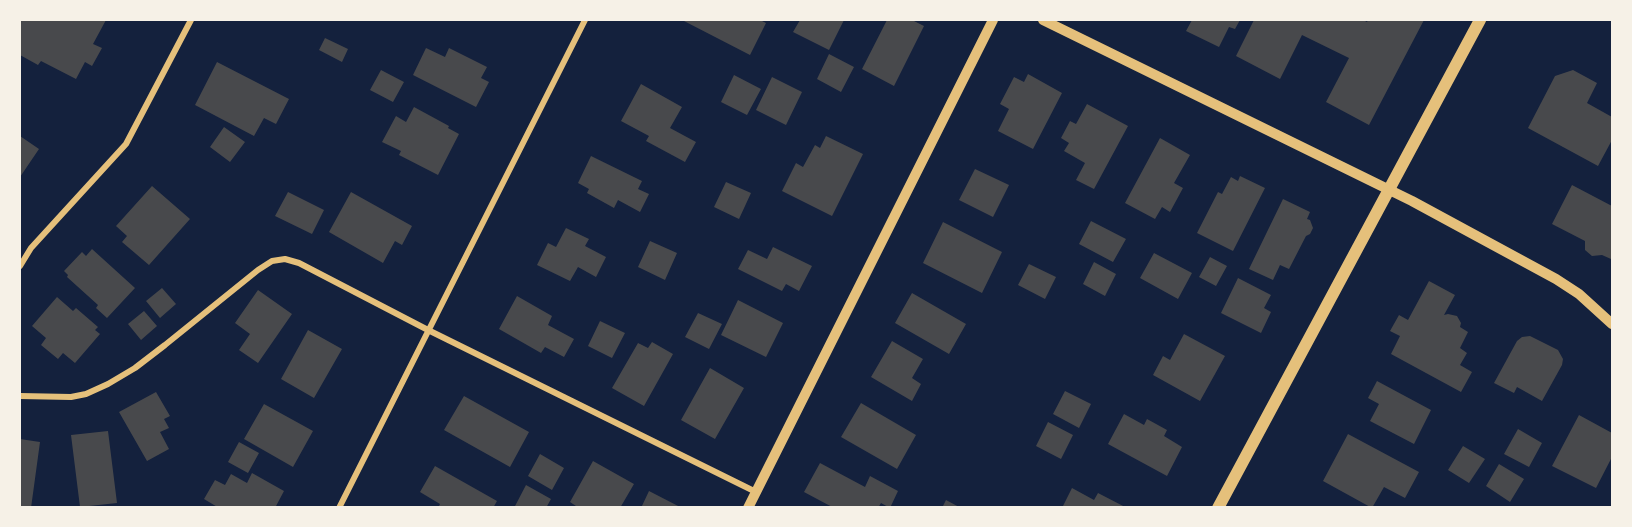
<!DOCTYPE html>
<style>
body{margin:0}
#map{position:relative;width:1632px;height:527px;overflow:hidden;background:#14213d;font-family:"Libre Baskerville",serif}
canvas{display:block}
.frame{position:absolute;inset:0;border:21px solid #f6f1e7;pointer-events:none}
</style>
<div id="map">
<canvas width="1632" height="527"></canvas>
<div class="frame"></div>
</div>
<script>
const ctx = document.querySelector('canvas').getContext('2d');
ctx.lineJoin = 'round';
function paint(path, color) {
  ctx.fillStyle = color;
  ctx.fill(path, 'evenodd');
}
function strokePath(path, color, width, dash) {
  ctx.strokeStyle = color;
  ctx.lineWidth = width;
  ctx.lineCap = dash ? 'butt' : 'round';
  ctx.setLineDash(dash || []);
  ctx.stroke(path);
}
const building = new Path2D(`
 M 20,20 L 106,20 L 93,44 L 102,48 L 92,66 L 85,62 L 76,79 L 41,61 L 38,65 L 20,55 Z
 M 685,20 L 760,20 L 766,23 L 750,55 L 684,21 Z
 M 800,20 L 844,20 L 829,50 L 793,32 Z
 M 887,20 L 912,20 L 924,26 L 894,86 L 862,69 Z
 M 1192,20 L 1240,20 L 1235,29 L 1229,27 L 1219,47 L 1186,31 Z
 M 1254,20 L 1363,20 L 1367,22 L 1368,20 L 1424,20 L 1369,125 L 1326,102 L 1349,58 L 1302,35 L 1280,79 L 1236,56 Z
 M 325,38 L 348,49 L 342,62 L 319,50 Z
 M 426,48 L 445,57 L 449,48 L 487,67 L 481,78 L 489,82 L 476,107 L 413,75 Z
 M 829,54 L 854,67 L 841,92 L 817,79 Z
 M 217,62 L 289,99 L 276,124 L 264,118 L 254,136 L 195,105 Z
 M 381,70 L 404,82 L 393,102 L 370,90 Z
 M 1573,70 L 1597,83 L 1587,103 L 1612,117 L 1612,140 L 1598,166 L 1528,128 L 1555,76 Z
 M 1028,74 L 1062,93 L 1033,149 L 998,131 L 1009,109 L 1000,104 L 1014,77 L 1024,82 Z
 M 734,75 L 761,89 L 747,115 L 721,102 Z
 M 772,77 L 802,92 L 786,125 L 756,110 Z
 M 641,84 L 682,107 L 670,128 L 696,142 L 685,162 L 646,141 L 649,136 L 621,121 Z
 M 1087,104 L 1128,126 L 1094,189 L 1076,180 L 1085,163 L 1064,151 L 1069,143 L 1061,138 L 1070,121 L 1076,124 Z
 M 414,107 L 449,126 L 448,128 L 459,134 L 438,175 L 399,155 L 401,151 L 382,142 L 396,116 L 406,122 Z
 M 224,127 L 245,142 L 230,162 L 210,147 Z
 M 20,136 L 39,149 L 20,177 Z
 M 826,136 L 863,154 L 832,216 L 782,191 L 796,163 L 803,167 L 815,145 L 820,148 Z
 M 1160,138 L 1190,155 L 1174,183 L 1183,188 L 1170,212 L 1162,207 L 1155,219 L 1125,203 Z
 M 591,156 L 642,181 L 638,189 L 649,194 L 640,212 L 618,200 L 614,208 L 587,193 L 589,189 L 578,183 Z
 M 975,169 L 1009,185 L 993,217 L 959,200 Z
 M 1240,176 L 1265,188 L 1233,251 L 1197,233 L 1218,192 L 1222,194 L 1231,177 L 1238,181 Z
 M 726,182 L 751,193 L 739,219 L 714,207 Z
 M 1572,185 L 1612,206 L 1612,256 L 1611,259 L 1602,255 L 1592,256 L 1585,250 L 1585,241 L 1552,224 Z
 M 152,186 L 190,219 L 149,265 L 122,242 L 127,236 L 116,226 Z
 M 288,192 L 324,210 L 312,234 L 275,216 Z
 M 351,192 L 412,226 L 402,245 L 395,241 L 383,263 L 329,232 Z
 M 1283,199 L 1310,212 L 1307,219 L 1310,220 L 1313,228 L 1310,234 L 1306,236 L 1289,269 L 1280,265 L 1273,280 L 1249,269 Z
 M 1091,221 L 1126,239 L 1113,262 L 1079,244 Z
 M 943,222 L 1002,252 L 982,293 L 923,263 Z
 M 566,228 L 589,239 L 585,246 L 606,257 L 596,277 L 578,267 L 570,281 L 537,265 L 548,243 L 556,247 Z
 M 650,241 L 677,253 L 665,280 L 638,267 Z
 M 773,247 L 812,266 L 799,291 L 786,284 L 782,291 L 738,269 L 748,250 L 767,259 Z
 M 92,249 L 135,288 L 107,318 L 96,308 L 98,305 L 67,277 L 68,275 L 64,271 L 82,252 L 86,256 Z
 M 1154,253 L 1192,273 L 1178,299 L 1140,278 Z
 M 1210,257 L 1227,266 L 1216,286 L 1199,277 Z
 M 1094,262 L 1116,274 L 1105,296 L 1083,284 Z
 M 1029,264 L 1056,277 L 1045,299 L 1018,285 Z
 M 1238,278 L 1271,295 L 1264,308 L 1271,312 L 1261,333 L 1221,313 Z
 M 1429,281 L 1455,295 L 1444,315 L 1448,314 L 1457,316 L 1461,323 L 1460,327 L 1468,332 L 1460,348 L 1467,353 L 1460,365 L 1472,372 L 1461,392 L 1391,354 L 1400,336 L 1390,331 L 1399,315 L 1408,320 Z
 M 162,288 L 176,304 L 160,318 L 146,301 Z
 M 258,290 L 292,314 L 258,363 L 239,350 L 250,334 L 235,323 Z
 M 912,293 L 966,324 L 949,354 L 895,323 Z
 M 517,296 L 552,316 L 548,325 L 574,339 L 564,357 L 545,347 L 541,353 L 499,329 Z
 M 57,297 L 73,311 L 76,308 L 98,327 L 95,330 L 100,334 L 75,363 L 63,353 L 58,359 L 41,345 L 46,338 L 32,326 Z
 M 738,300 L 783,323 L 766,357 L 721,335 Z
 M 144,311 L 157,326 L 141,340 L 128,324 Z
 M 698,313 L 722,324 L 709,349 L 685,337 Z
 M 600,321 L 625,333 L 612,358 L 588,346 Z
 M 308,330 L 342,349 L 314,398 L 281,379 Z
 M 1184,334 L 1225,356 L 1200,401 L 1153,375 L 1163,356 L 1170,360 Z
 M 1530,336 L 1558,350 L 1563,359 L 1562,365 L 1542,401 L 1517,387 L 1514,393 L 1494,383 L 1517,341 L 1522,337 Z
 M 892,341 L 923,359 L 912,378 L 921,384 L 912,401 L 871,377 Z
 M 652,342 L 673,354 L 644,406 L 612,388 L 638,343 L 648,348 Z
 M 710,368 L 744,388 L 715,439 L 681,420 Z
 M 1377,381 L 1431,410 L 1414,444 L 1370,421 L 1379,404 L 1368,398 Z
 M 1065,391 L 1091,404 L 1079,428 L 1053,414 Z
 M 156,392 L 170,416 L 164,419 L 169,428 L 160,432 L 169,449 L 147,461 L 119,412 Z
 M 464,396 L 529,432 L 510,467 L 444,430 Z
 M 861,403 L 916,435 L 897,469 L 841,437 Z
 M 264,404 L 313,431 L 293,467 L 244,439 Z
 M 1124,414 L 1144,425 L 1147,419 L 1167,430 L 1164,436 L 1182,447 L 1167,476 L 1108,444 Z
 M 1579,415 L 1612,433 L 1612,457 L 1596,488 L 1552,466 Z
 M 1048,422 L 1073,435 L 1061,459 L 1036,446 Z
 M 1518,429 L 1542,443 L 1529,467 L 1504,454 Z
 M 108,431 L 117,503 L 80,507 L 71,435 Z
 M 1348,434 L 1419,472 L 1405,498 L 1384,487 L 1372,508 L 1323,481 Z
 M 20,439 L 40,442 L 31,508 L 20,508 Z
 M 239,442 L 259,453 L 248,473 L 228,462 Z
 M 1463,446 L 1485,459 L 1469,483 L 1448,470 Z
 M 540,454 L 564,468 L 552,490 L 528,476 Z
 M 593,461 L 634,484 L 620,508 L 579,508 L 570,502 Z
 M 820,463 L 865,487 L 870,476 L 898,491 L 890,508 L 881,503 L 878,508 L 834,508 L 804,492 Z
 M 1499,464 L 1524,479 L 1510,502 L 1486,486 Z
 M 435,466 L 497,501 L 493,508 L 438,508 L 440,504 L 420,492 Z
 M 252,473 L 284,491 L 275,508 L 219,508 L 204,499 L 215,480 L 225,485 L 231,474 L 247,483 Z
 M 526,485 L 551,499 L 546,508 L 514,508 Z
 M 1072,488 L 1094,500 L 1098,493 L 1127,508 L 1062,508 Z
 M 649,491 L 682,508 L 641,508 Z
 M 946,500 L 961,508 L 942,508 Z`);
const minor = new Path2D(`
 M 20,266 L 31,248 L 126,144 L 191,20
 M 20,396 L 71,397 L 86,394 L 108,384 L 135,368 L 165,345 L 258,270 L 272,261 L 285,259 L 299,263 L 428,330 L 756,492
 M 339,508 L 585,20`);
const tertiary = new Path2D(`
 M 1043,20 L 1412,201 L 1556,279 L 1579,294 L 1612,324
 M 748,508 L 993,20`);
const secondary = new Path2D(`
 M 1218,508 L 1480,20`);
paint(building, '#48494c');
strokePath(minor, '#e5c07b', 6);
strokePath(tertiary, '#e5c07b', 10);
strokePath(secondary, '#e5c07b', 12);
</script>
